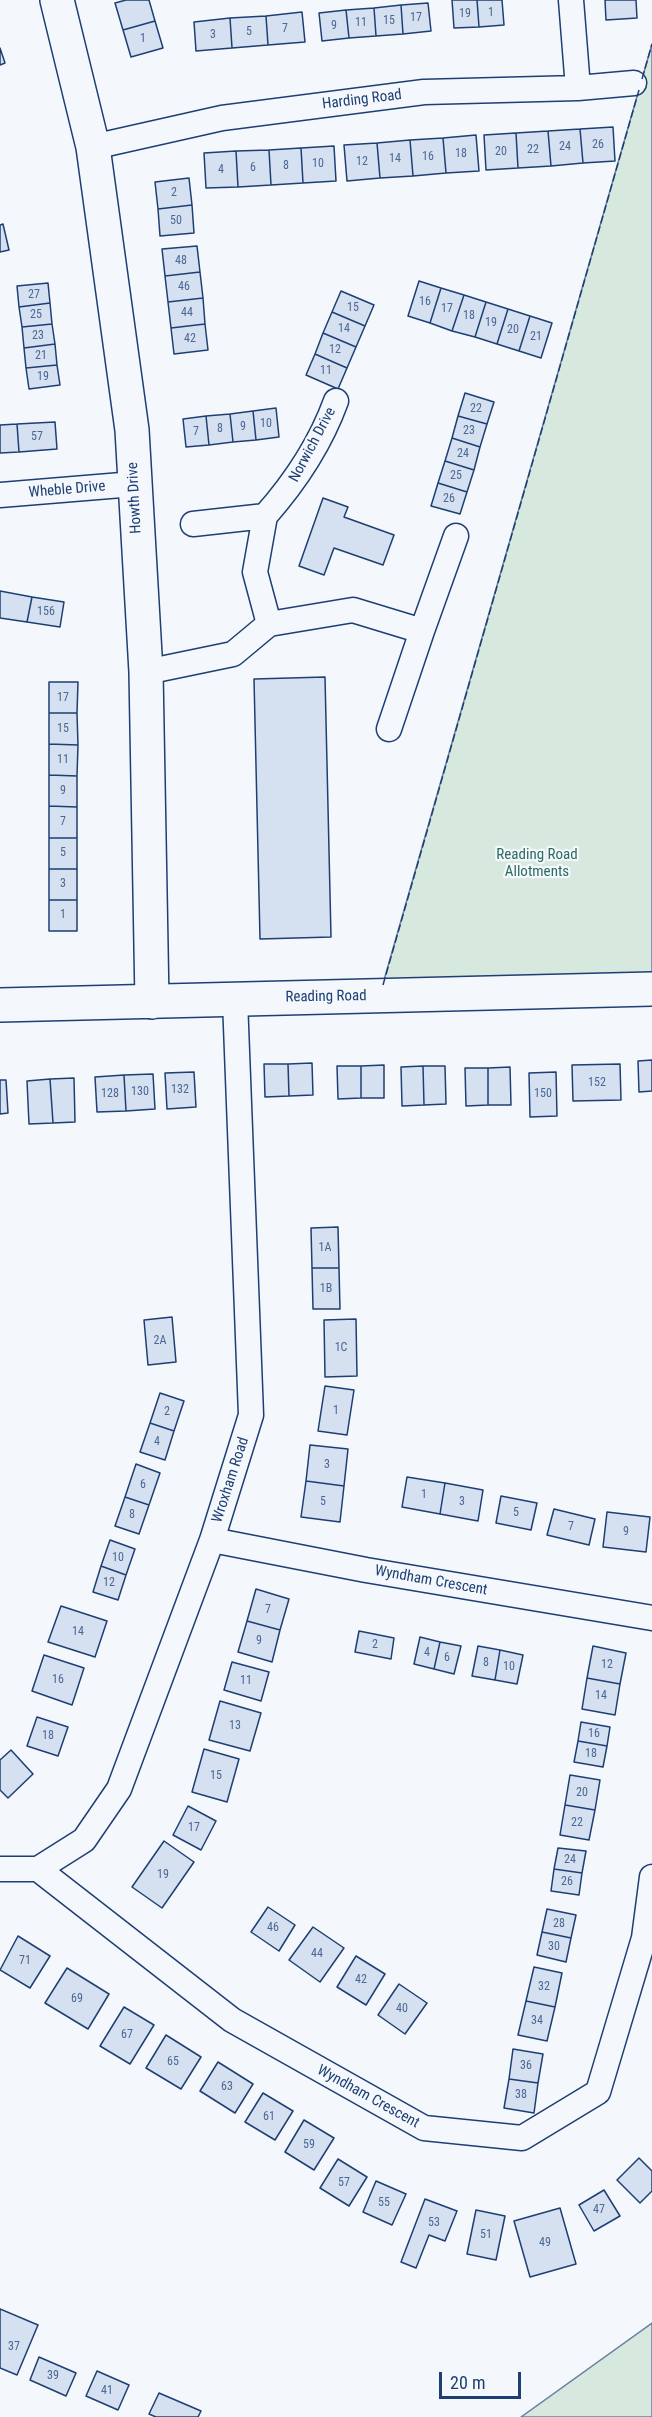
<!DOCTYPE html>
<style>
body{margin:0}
#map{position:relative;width:652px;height:2417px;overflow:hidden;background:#f4f7fb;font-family:"Roboto Condensed",sans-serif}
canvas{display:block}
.scale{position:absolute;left:439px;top:2372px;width:82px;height:27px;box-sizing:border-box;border:3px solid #1d3f73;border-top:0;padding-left:8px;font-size:18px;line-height:21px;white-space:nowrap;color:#1d3f73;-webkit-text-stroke:4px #f4f7fb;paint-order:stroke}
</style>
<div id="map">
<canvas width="652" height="2417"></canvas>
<div class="scale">20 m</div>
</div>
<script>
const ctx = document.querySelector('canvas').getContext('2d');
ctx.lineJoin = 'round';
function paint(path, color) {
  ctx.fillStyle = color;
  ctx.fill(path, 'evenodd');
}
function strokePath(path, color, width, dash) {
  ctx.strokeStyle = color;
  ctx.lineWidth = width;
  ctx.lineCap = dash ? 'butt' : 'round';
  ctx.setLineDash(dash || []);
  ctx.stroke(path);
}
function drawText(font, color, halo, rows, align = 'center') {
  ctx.font = font + ' "Roboto Condensed",sans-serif';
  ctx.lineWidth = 4.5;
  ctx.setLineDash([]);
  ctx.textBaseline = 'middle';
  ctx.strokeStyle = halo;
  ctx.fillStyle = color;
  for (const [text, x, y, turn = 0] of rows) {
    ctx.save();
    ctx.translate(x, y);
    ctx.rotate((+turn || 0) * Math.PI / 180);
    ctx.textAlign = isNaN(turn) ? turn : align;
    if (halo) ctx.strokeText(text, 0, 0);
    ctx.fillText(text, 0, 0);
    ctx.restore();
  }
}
const green = new Path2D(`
 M 652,44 L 652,974 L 382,987 Z
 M 652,2323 L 652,2417 L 521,2417 Z`);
const building = new Path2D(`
 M 126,0 L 149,0 L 155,21 L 123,30 L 115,3 Z
 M 452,0 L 477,0 L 479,27 L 454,28 Z
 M 477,0 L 502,0 L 504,25 L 479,27 Z
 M 605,0 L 636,0 L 637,18 L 606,20 Z
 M 428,3 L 431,31 L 403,34 L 401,5 Z
 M 401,5 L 403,34 L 376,36 L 374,8 Z
 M 374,8 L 376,36 L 349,38 L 346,10 Z
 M 346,10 L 349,38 L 322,41 L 319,13 Z
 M 302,12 L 305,42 L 268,45 L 266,16 Z
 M 266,16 L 268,45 L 232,48 L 230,18 Z
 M 230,18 L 232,48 L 196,51 L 194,22 Z
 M 155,21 L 163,48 L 131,57 L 123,30 Z
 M 0,48 L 5,63 L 0,65 Z
 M 613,127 L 615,161 L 583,163 L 580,129 Z
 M 580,129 L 583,163 L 551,166 L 548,131 Z
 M 548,131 L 551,166 L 518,168 L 516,133 Z
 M 516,133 L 518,168 L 486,170 L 484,135 Z
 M 476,135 L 479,171 L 446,173 L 443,138 Z
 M 443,138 L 446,173 L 413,176 L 410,140 Z
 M 410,140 L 413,176 L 380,178 L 377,143 Z
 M 377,143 L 380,178 L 347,181 L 344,145 Z
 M 334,146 L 336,181 L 303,183 L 301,148 Z
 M 301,148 L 303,183 L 271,185 L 269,150 Z
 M 269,150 L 271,185 L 238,187 L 236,151 Z
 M 236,151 L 238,187 L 206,188 L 204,153 Z
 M 189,178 L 192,205 L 158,209 L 155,182 Z
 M 192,205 L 194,233 L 160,236 L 158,209 Z
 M 3,224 L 9,250 L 0,252 L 0,225 Z
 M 197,246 L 200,272 L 165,276 L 162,249 Z
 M 200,272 L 203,298 L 168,302 L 165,276 Z
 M 419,281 L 441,288 L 430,323 L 408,316 Z
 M 48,283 L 50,303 L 19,307 L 17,286 Z
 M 441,288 L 464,295 L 452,331 L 430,323 Z
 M 341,291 L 374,305 L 365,326 L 332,312 Z
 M 464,295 L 486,302 L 475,337 L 452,331 Z
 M 203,298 L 205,324 L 171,328 L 168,302 Z
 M 486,302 L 508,309 L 497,344 L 475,337 Z
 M 50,303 L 52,324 L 22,327 L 19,307 Z
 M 508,309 L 530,316 L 519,351 L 497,344 Z
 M 332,312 L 365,326 L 356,347 L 323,333 Z
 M 530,316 L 552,323 L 541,358 L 519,351 Z
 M 52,324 L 55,344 L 24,348 L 22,327 Z
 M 205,324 L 208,350 L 174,354 L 171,328 Z
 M 323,333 L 356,347 L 347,368 L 315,354 Z
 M 55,344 L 57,365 L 26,368 L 24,348 Z
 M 315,354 L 347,368 L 338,389 L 306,375 Z
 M 57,365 L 60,385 L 29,389 L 26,368 Z
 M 465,393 L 494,402 L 487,424 L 458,416 Z
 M 276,408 L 279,437 L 256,440 L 253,411 Z
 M 253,411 L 256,440 L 233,442 L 230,414 Z
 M 230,414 L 233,442 L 209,445 L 206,416 Z
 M 206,416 L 209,445 L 186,447 L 183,419 Z
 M 458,416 L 487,424 L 480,447 L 452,438 Z
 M 55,422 L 57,449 L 19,452 L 17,424 Z
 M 17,424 L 19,452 L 0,453 L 0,425 Z
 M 452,438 L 480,447 L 474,470 L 445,461 Z
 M 445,461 L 474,470 L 467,492 L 438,483 Z
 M 438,483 L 467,492 L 460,514 L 431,506 Z
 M 323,498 L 348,507 L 344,517 L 394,535 L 383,565 L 334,548 L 324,575 L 299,566 Z
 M 0,591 L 32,597 L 27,622 L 0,618 Z
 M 32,597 L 64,602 L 60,627 L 27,622 Z
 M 325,677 L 331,937 L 260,939 L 254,679 Z
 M 49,682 L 78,682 L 77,713 L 49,713 Z
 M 49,713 L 77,713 L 78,745 L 49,744 Z
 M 49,744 L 78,745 L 77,776 L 49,775 Z
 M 49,775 L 77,776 L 77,807 L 49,806 Z
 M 49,806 L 77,807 L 77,838 L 49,838 Z
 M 49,838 L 77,838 L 77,869 L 49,869 Z
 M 49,869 L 77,869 L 77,900 L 49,900 Z
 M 49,900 L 77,900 L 77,931 L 49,931 Z
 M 652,1060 L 652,1091 L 639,1092 L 638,1061 Z
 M 312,1063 L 313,1095 L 289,1096 L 288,1064 Z
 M 264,1064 L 288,1064 L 289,1096 L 265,1097 Z
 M 620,1064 L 621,1100 L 573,1101 L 572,1065 Z
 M 384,1065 L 384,1098 L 361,1098 L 361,1066 Z
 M 337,1066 L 361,1066 L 361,1098 L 338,1099 Z
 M 423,1066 L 445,1066 L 446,1104 L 424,1105 Z
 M 423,1066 L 424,1105 L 402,1106 L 401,1067 Z
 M 510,1067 L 511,1105 L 488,1105 L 488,1068 Z
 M 465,1068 L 488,1068 L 488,1105 L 466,1106 Z
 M 194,1072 L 196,1107 L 167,1109 L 165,1073 Z
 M 556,1072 L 557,1116 L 530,1117 L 529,1073 Z
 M 153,1074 L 155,1109 L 126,1111 L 124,1075 Z
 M 124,1075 L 126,1111 L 97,1112 L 95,1077 Z
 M 74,1078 L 75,1122 L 53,1123 L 50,1079 Z
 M 50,1079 L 53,1123 L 29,1124 L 27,1081 Z
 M 0,1080 L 6,1080 L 8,1113 L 0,1114 Z
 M 338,1227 L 339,1268 L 312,1268 L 311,1228 Z
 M 312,1268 L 339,1268 L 340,1309 L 313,1309 Z
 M 172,1317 L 176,1362 L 148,1365 L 144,1320 Z
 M 356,1319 L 357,1376 L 325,1377 L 324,1320 Z
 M 325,1386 L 354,1390 L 347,1435 L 318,1431 Z
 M 160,1393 L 184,1401 L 174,1431 L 150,1423 Z
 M 150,1423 L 174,1431 L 165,1460 L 140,1452 Z
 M 310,1445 L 348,1449 L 344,1486 L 306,1481 Z
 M 136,1464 L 160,1473 L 149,1505 L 125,1497 Z
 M 407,1477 L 445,1483 L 440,1514 L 402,1507 Z
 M 306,1481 L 344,1486 L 340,1522 L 301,1517 Z
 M 445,1483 L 483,1490 L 478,1521 L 440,1514 Z
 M 501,1496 L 537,1503 L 531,1530 L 496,1523 Z
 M 125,1497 L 149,1505 L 139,1534 L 115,1526 Z
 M 554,1509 L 595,1519 L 589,1545 L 547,1535 Z
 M 607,1512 L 650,1517 L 646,1552 L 603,1547 Z
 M 110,1540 L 135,1549 L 126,1575 L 101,1566 Z
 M 101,1566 L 126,1575 L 118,1600 L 93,1592 Z
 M 256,1589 L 289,1599 L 280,1630 L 247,1621 Z
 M 61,1606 L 107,1621 L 95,1657 L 48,1642 Z
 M 247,1621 L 280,1630 L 272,1662 L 238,1652 Z
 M 359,1631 L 394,1638 L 391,1659 L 355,1652 Z
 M 420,1637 L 440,1642 L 434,1669 L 414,1664 Z
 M 440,1642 L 461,1646 L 454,1674 L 434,1669 Z
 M 478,1646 L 500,1650 L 495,1680 L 472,1676 Z
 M 593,1646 L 626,1653 L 620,1684 L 587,1678 Z
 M 500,1650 L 523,1655 L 517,1684 L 495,1680 Z
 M 44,1655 L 84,1668 L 72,1705 L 32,1691 Z
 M 232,1662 L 269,1672 L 261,1701 L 224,1690 Z
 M 587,1678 L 620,1684 L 615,1715 L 582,1709 Z
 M 220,1701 L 261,1713 L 250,1751 L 209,1740 Z
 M 37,1717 L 68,1727 L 58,1756 L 27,1746 Z
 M 581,1722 L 610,1727 L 607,1746 L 578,1741 Z
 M 578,1741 L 607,1746 L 603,1767 L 574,1762 Z
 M 204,1749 L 239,1759 L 227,1802 L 192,1792 Z
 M 11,1750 L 33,1774 L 8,1798 L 0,1790 L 0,1760 Z
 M 570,1775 L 600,1780 L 595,1810 L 565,1805 Z
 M 565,1805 L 595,1810 L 589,1840 L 560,1835 Z
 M 188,1806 L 216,1821 L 201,1850 L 173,1835 Z
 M 164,1841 L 194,1862 L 162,1908 L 132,1887 Z
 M 558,1848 L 586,1851 L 582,1873 L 554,1869 Z
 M 554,1869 L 582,1873 L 579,1895 L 551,1891 Z
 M 268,1907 L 295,1925 L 279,1951 L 251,1932 Z
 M 547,1909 L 576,1915 L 571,1938 L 542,1932 Z
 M 313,1927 L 344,1948 L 320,1982 L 289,1960 Z
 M 542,1932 L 571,1938 L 566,1962 L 537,1955 Z
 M 18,1936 L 50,1956 L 30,1988 L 0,1970 Z
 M 356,1956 L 385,1974 L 366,2005 L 337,1987 Z
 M 534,1967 L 562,1973 L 555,2007 L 526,2001 Z
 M 67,1968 L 109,1994 L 88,2029 L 45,2003 Z
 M 399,1984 L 427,2003 L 405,2034 L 378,2015 Z
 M 526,2001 L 555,2007 L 547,2041 L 518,2035 Z
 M 124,2007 L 154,2025 L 130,2064 L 100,2046 Z
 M 166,2035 L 201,2057 L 181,2089 L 146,2068 Z
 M 513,2049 L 543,2054 L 538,2083 L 509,2079 Z
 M 218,2062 L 253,2084 L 235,2113 L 200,2091 Z
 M 509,2079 L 538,2083 L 534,2113 L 504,2108 Z
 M 263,2093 L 293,2111 L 275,2140 L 245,2122 Z
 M 304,2120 L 334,2138 L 314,2170 L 285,2152 Z
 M 639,2158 L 652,2171 L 652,2191 L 640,2203 L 617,2180 Z
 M 338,2159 L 367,2177 L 349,2206 L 320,2188 Z
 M 376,2181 L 406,2194 L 392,2225 L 363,2212 Z
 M 604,2190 L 620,2216 L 594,2231 L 579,2205 Z
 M 425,2199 L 457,2211 L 445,2241 L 429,2235 L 416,2268 L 401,2262 Z
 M 560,2208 L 576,2264 L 530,2277 L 514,2221 Z
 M 476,2210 L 505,2216 L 496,2260 L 467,2254 Z
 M 0,2309 L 38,2325 L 17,2375 L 0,2368 Z
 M 39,2357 L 76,2373 L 66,2396 L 30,2380 Z
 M 97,2371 L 129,2385 L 118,2410 L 86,2396 Z
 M 159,2393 L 201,2411 L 198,2417 L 156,2417 L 149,2414 Z`);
const street = new Path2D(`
 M 571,0 L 578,88
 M 93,147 L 222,118 L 424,92 L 578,88 L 634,83
 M 0,495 L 134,484
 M 265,516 C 296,481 320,445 336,401
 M 269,624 L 353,610 L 422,631 L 456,536
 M 146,672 L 233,654 L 269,624 L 255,572 L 265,516 L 193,524
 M 389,729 L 422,631
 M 212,1540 L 366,1570 L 652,1618
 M 0,1869 L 38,1869 L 84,1840 L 119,1789 L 212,1540 L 251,1415 L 235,1000
 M 38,1869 L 232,2020 L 424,2128 L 522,2138 L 598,2092 L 644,1938 L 652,1877`);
const secondary = new Path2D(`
 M 57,0 L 93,147 L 132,430 L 146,672 L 152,1002
 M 0,1005 L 652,989`);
const fence = new Path2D(`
 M 642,79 L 652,44
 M 383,985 L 639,90`);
const numberNames = [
 ["1",491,13],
 ["19",465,14],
 ["17",416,18],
 ["15",389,21],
 ["11",361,23],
 ["9",334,26],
 ["7",285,29],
 ["5",249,32],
 ["3",213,35],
 ["1",143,39],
 ["26",598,145],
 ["24",565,147],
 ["22",533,150],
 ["20",501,152],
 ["18",461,154],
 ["16",428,157],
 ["14",395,159],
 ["12",362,162],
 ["10",318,164],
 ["8",286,166],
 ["6",253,168],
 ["4",221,170],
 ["2",174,193],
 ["50",176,221],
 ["48",181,261],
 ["46",184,287],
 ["27",34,295],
 ["16",425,302],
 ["15",353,308],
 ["17",447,309],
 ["44",187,313],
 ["25",36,315],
 ["18",469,316],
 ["19",491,323],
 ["14",344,329],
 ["20",513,330],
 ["23",38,336],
 ["21",536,337],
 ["42",190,339],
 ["12",335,350],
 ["21",41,356],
 ["11",326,371],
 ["19",43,377],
 ["22",476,409],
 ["10",266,424],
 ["9",243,427],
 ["8",220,429],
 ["23",469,431],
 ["7",196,432],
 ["57",37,437],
 ["24",463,454],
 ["25",456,476],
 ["26",449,499],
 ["156",46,612],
 ["17",63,698],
 ["15",63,729],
 ["11",63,760],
 ["9",63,791],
 ["7",63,822],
 ["5",63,853],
 ["3",63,884],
 ["1",63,915],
 ["152",597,1083],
 ["132",180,1090],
 ["130",140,1092],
 ["128",110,1094],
 ["150",543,1094],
 ["1A",325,1248],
 ["1B",326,1289],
 ["2A",160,1341],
 ["1C",341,1348],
 ["1",336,1411],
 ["2",167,1412],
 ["4",157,1442],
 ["3",327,1465],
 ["6",143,1485],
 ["1",424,1495],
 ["5",323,1502],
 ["3",462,1502],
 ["5",516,1513],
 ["8",132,1515],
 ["7",571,1527],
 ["9",626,1532],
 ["10",118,1558],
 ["12",109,1583],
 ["7",268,1610],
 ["14",78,1632],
 ["9",259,1641],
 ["2",375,1645],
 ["4",427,1653],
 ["6",447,1658],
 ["8",486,1663],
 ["12",607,1665],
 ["10",509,1667],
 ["16",58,1680],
 ["11",246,1681],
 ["14",601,1696],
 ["13",235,1726],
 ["16",594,1734],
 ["18",48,1736],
 ["18",591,1754],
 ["15",216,1776],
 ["20",582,1793],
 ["22",577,1823],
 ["17",194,1828],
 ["24",570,1860],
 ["19",163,1875],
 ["26",567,1882],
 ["28",559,1924],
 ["46",273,1928],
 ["30",554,1947],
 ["44",317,1954],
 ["71",25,1961],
 ["42",361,1980],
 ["32",544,1987],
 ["69",77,1999],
 ["40",402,2009],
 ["34",537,2021],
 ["67",127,2035],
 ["65",173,2062],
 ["36",526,2066],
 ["63",227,2087],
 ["38",521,2095],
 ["61",269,2117],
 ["59",309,2145],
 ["57",344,2183],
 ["55",384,2203],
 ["47",599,2210],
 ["53",434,2223],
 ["51",486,2235],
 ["49",545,2243],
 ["37",14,2347],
 ["39",53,2376],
 ["41",107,2391]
];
const streetNames = [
 ["Harding Road",362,100,-7],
 ["Norwich Drive",313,445,-62],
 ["Wheble Drive",67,490,-5],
 ["Howth Drive",135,498,-93],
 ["Reading Road",326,997,-1],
 ["Wroxham Road",231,1480,-72],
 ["Wyndham Crescent",431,1581,10],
 ["Wyndham Crescent",368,2097,29]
];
const parkNames = [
 ["Reading Road",537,855],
 ["Allotments",537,872]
];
paint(green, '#d7e8df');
strokePath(green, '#687fa3', 1.5);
paint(building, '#d5e0f0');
strokePath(building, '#1d3f73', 1.5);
strokePath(street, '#1d3f73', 27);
strokePath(secondary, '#1d3f73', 36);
strokePath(street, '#f4f7fb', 24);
strokePath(secondary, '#f4f7fb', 33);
strokePath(fence, '#1d3f73', 1.5, [8, 3]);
drawText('12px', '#4b6792', null, numberNames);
drawText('15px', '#1d3f73', '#f4f7fb', streetNames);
drawText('15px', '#2c6c60', '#f4f7fb', parkNames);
</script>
